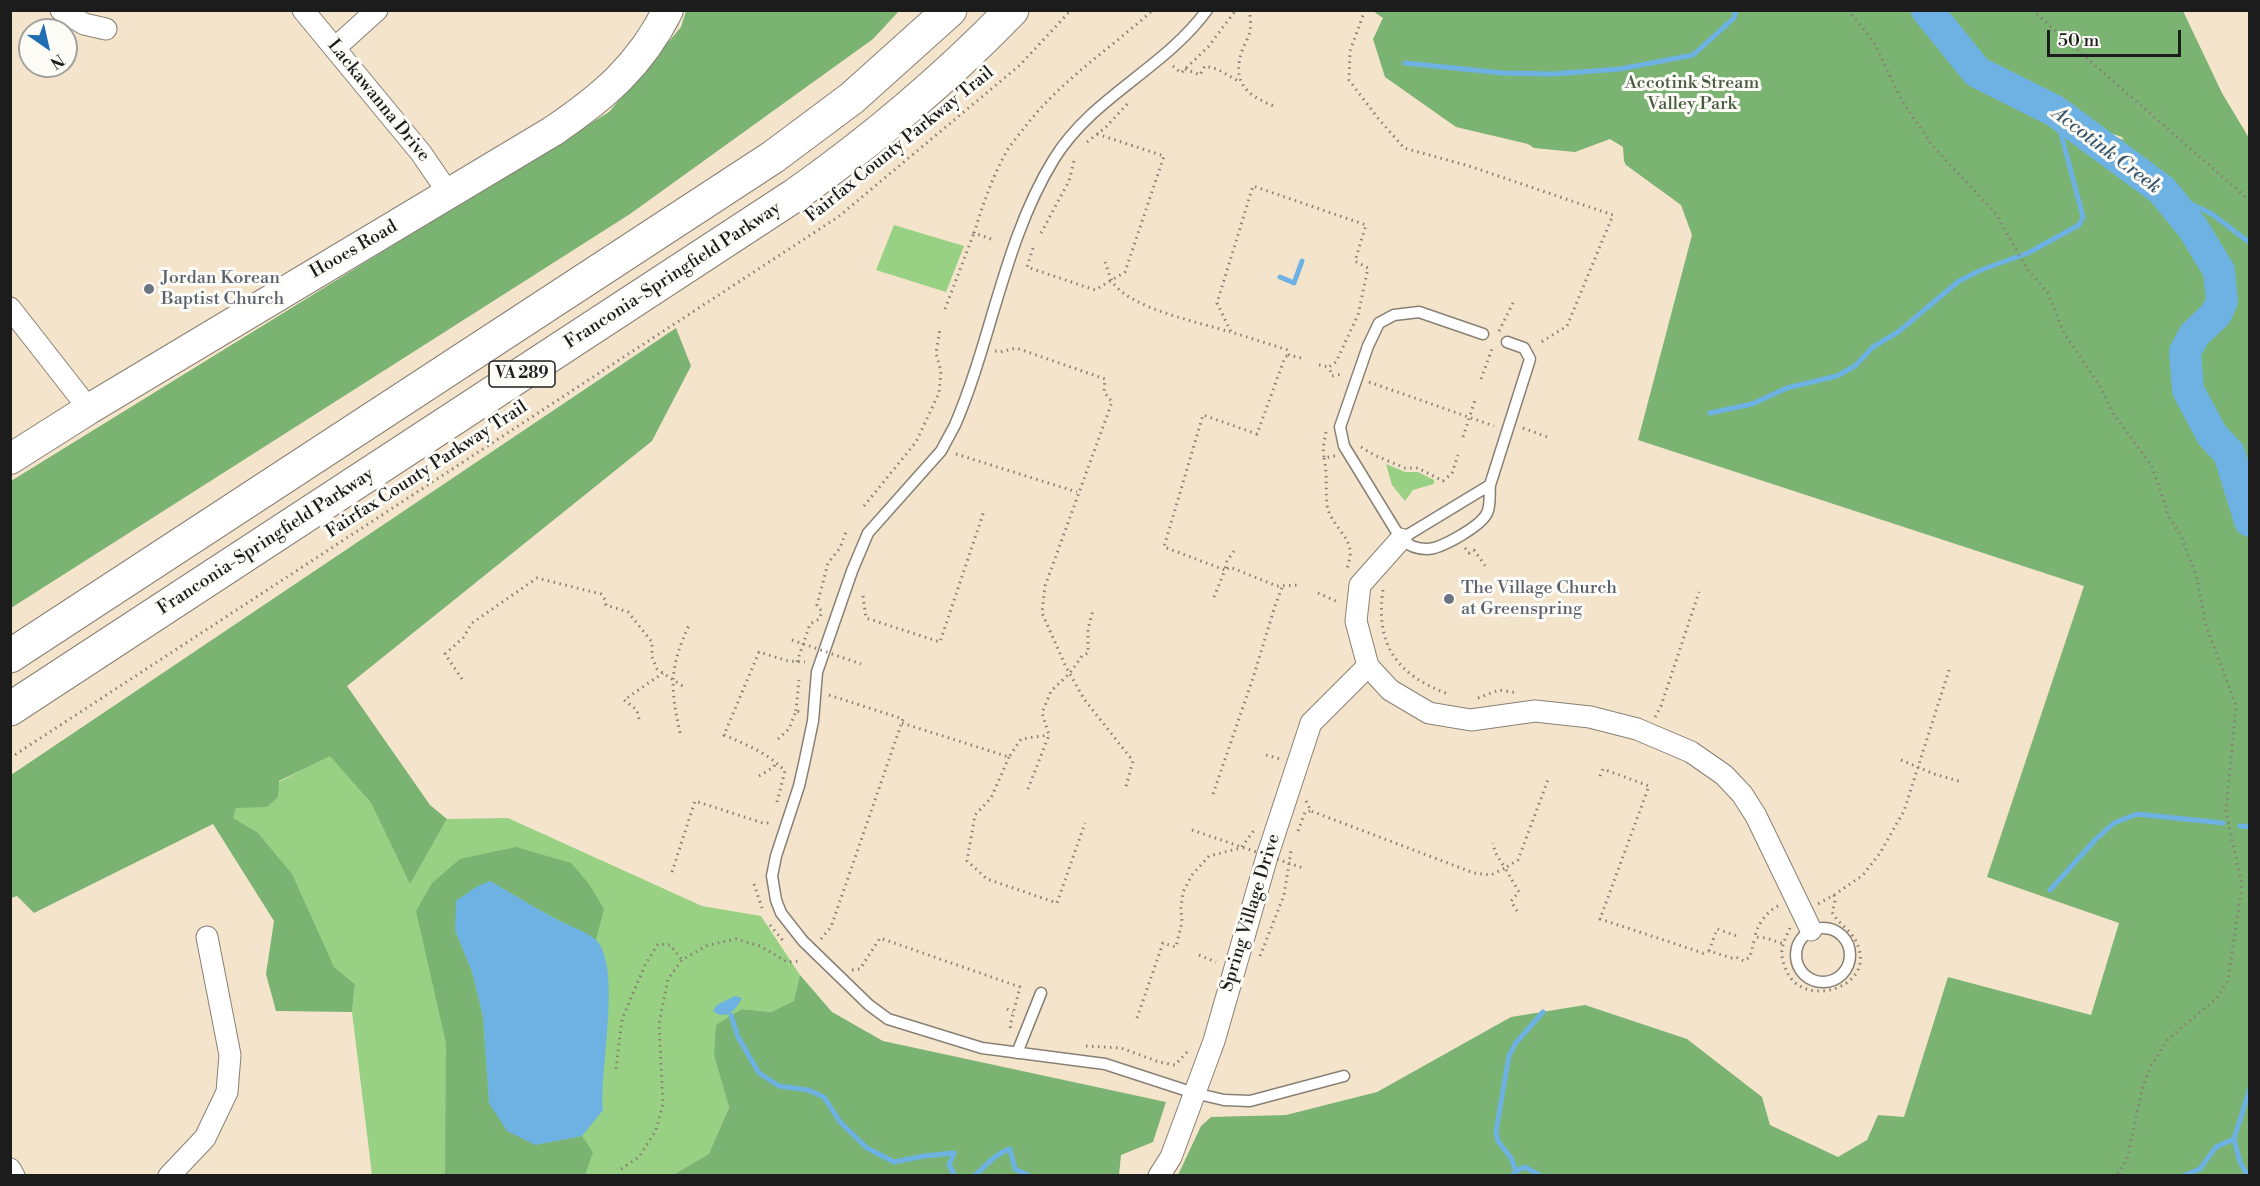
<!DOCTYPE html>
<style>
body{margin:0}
#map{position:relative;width:2260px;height:1186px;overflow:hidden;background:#f5e4cc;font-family:"Libre Bodoni",serif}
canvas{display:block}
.frame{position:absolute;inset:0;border:12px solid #1c1c1c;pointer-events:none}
.north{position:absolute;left:18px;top:18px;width:60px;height:60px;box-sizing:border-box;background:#fdfcf7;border:2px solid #a3a29f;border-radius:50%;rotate:146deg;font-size:16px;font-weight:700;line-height:24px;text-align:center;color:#1c1c1c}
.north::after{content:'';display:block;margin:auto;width:21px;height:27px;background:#1f6fb2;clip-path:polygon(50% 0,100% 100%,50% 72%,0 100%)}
.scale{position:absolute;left:2047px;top:30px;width:134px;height:27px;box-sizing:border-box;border:3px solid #1c1c1c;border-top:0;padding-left:8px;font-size:18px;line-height:21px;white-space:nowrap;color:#1c1c1c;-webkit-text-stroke:4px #fdfcf7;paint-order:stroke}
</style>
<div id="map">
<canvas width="2260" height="1186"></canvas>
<div class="frame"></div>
<div class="north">N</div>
<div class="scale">50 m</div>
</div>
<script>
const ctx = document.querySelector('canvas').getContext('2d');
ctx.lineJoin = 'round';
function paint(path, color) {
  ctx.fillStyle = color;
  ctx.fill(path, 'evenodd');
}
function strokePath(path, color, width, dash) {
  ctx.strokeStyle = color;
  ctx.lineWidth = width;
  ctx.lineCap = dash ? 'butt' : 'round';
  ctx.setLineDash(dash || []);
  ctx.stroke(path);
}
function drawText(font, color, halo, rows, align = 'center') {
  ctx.font = font + ' "Libre Bodoni",serif';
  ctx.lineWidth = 6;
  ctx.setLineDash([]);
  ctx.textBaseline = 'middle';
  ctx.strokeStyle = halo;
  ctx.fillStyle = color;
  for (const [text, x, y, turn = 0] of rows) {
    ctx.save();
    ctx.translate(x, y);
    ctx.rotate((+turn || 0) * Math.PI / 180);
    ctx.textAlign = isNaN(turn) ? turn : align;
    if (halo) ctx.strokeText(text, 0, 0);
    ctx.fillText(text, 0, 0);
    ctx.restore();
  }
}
const green = new Path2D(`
 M 894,225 L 964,246 L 946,292 L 876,270 Z
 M 1386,464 L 1405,472 L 1418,472 L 1434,480 L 1434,484 L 1413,490 L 1405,501 L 1392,485 Z
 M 330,755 L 371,803 L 410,883 L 447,819 L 508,818 L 702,906 L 761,916 L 800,975 L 795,1001 L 771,1012 L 742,1009 L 714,1056 L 729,1106 L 709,1155 L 673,1175 L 477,1175 L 446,1150 L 445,1175 L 372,1175 L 352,1012 L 355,984 L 334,967 L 313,925 L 232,818 L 236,808 L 279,782 Z`);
const forest = new Path2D(`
 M 686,11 L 899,11 L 873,39 L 630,214 L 11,608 L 11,481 L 609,112 L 681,27 Z
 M 1373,11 L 2183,11 L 2222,93 L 2249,138 L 2249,1175 L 1178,1175 L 1201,1126 L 1211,1117 L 1286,1115 L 1377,1092 L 1511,1017 L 1585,1005 L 1687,1039 L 1762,1097 L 1770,1125 L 1838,1157 L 1867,1140 L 1878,1115 L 1904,1117 L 1948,977 L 2091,1015 L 2119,923 L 1987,877 L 2084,586 L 1638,440 L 1692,235 L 1681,205 L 1626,165 L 1624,161 L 1623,147 L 1610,139 L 1575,152 L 1534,148 L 1528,144 L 1456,127 L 1385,77 L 1373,39 L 1383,18 ZM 2037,108 L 2122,137 L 2124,140 L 2040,111 Z
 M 676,328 L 691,366 L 652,441 L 347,686 L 430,805 L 447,819 L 410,884 L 371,803 L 330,756 L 279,781 L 278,797 L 267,807 L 236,808 L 233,818 L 258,833 L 292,874 L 334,967 L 355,984 L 352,1012 L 276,1011 L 266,974 L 274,921 L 213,824 L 34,913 L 17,896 L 11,898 L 11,775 Z
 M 516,847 L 571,863 L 589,884 L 604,909 L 596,940 L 538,909 L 490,881 L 455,930 L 472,972 L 483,1017 L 489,1103 L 535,1145 L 582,1136 L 593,1152 L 585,1175 L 445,1175 L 446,1043 L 416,911 L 432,883 L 460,859 Z
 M 800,975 L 832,1012 L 883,1041 L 1166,1102 L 1153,1142 L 1121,1155 L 1119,1175 L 673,1175 L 709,1154 L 729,1107 L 714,1056 L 716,1025 L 742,1009 L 771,1012 L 794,1001 Z`);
const water = new Path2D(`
 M 490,881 C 513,894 535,908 558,920 C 569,926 585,931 595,939 C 623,964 599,1071 603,1110 L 582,1136 L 535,1145 L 507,1131 L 489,1103 L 483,1017 L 472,972 L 455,930 L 456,901 L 476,887 Z
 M 735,996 L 742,998 C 736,1010 726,1021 713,1011 L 717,1005 Z`);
const stream = new Path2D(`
 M 1405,63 L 1503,73 L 1552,74 L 1620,69 L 1693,55 L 1734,18 L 1736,10
 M 2162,190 L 2212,214 L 2250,243
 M 1280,277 L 1294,283 L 1302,261
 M 1710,413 L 1752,404 L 1787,388 L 1837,376 L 1855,366 L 1873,347 L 1898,332 L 1959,281 L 1981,270 L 2028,253 L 2079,225 L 2083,217 L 2055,111
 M 2240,826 L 2250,827
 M 2050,890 L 2096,839 L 2114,823 L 2137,814 L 2223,823
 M 731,1015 L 738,1037 L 759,1073 L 779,1086 L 808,1090 L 824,1097 L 840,1122 L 867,1148 L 894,1162 L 924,1156 L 954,1153 L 949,1165 L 955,1176
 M 1516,1171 L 1511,1158 L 1498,1141 L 1496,1132 L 1503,1090 L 1509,1056 L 1515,1044 L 1543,1012
 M 974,1176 C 986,1166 994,1154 1010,1149 L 1015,1169 L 1030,1176
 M 1512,1176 L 1516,1171 L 1525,1167 L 1541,1176
 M 2183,1176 L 2200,1169 L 2216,1147 L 2234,1139
 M 2248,1176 L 2240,1162 L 2234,1139 L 2250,1088`);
const river = new Path2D(`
 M 1927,10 L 1977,72 L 2055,111 L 2162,190 L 2193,228 L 2219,271 L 2222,301 L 2216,314 L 2194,335 L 2185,352 L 2188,390 L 2212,435 L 2229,453 L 2250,521`);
const path = new Path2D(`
 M 1248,10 L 1250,12 C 1250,18 1251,25 1250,31 C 1249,37 1245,43 1243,48 C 1231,81 1245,95 1274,106
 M 1365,10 L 1350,51 L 1349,80 L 1377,117 L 1404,148 L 1469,166 L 1613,215 L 1567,326 L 1538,344
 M 1848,10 L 1874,42 L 1901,99 L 1931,144 L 1996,214 L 2027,269 L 2048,293 L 2064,333 L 2100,386 L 2114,415 L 2152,466 L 2169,517 L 2180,534 L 2196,574 L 2206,626 L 2236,706 L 2226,812 L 2242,885 L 2228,980 L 2217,998 L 2168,1039 L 2151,1066 L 2143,1086 L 2127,1159 L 2116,1176
 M 2032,10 L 2250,201
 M 1173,66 L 1181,73 L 1208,47 L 1236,10
 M 1185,69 L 1200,75 L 1205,66 L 1217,69 L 1240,82
 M 1087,142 L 1105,128 L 1130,101
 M 1041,233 L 1069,181 L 1074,161
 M 991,239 L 974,233 C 983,204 993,175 1008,149 C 1014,140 1022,131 1028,123 C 1064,78 1111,48 1153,10
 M 1033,248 L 1027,267 L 1095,290 L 1125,272 L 1164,156 L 1097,134
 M 1105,262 C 1108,269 1109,278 1114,284 C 1133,309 1198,322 1230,332
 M 945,309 L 974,233
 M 1499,331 L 1514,301
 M 995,351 L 1000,352 L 1016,348 L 1105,379 L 1104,392 L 1112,402 L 1045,586 L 1042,613 L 1066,667 L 1084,699 L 1133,761 L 1125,790
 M 1301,358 L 1289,355 L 1288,350 L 1231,332 L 1217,303 L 1253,186 L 1366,225 L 1355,261 L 1368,268 L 1358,315 L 1336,362 L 1329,367 L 1332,376 L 1343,374
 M 1319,365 L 1329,367
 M 1481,379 L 1493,346
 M 1369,382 L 1494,426
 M 1523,428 L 1547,437
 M 1326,432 L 1323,448 L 1324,458 L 1335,456
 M 1463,437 L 1476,397
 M 1361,447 L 1374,455 L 1405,468 L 1418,468 L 1443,481 L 1452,473 L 1458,455
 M 956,454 L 1077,492
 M 1324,458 C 1328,476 1325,489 1327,505 C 1330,524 1349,535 1350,551 C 1351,556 1348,564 1347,569
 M 864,506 L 916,442 L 939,393 L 941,371 L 936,353 L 940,329
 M 1465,548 L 1469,553 L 1474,550 L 1486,567
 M 1234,551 L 1227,561 L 1225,570 L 1230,567 L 1277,586 L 1299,585
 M 1383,590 C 1375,645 1397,675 1448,694
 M 1318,593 L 1338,602
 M 863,596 L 866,618 L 940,642 L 984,511
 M 1214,597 L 1225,570 L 1164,547 L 1203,415 L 1257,434 L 1285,357 L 1289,355
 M 797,662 L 810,624 L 819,619 L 822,612 L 817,605 L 828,563 L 840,548 L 847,529
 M 462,679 L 445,654 L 463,638 L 472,623 L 537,578 L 601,594 L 606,601 L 606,605 L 628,612 L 652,642 L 652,657 L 657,669 L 684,687
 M 1478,698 L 1499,690 L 1518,693
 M 796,711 L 799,680
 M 1655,717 L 1661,706 L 1699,592
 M 639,719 L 637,710 L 624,700 L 663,673
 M 902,723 L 1009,757 L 1021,739 L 1049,735
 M 680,733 C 670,686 669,668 690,623
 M 778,739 L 789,729 L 796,711 L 800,712
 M 1266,755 L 1280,759
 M 1009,757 L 991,798 L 975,815 L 967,861 L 987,879 L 1057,903 L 1085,823
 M 10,758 L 838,217 L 1020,65 L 1071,10
 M 1901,760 L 1934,774 L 1962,782
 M 759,776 L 774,767 L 776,761
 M 1600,776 L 1603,769 L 1649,786 L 1600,919 L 1703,953 L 1709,951 L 1732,958 L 1736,957 L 1744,961 L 1750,957 L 1755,937
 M 1028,789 L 1049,735 L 1042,713 L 1051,691 L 1070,673 L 1082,656 L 1088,653 L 1088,629 L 1093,610
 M 1213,794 L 1253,678 L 1275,606 L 1283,585
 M 1306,801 L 1311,811 L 1474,873 L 1491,875 L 1505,868 L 1495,852 L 1493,843
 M 777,802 L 785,771 C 768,753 747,745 724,735 L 759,652 L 788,661 L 805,662
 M 1298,831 L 1305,812 L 1311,811
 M 672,872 L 695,801 L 763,823 L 772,823
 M 754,884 L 762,908
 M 1834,895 L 1863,875 L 1880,853 L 1904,811 L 1950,667
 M 1778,906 C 1768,910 1756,926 1755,937 L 1766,938 L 1784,944
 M 1517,911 L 1511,901 L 1519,892 L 1505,868 L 1518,860 L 1549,777
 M 770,925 L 785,943
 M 1790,928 C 1787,935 1783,942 1782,950 C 1781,957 1784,966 1787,972 C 1804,1008 1871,989 1859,949 C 1853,929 1840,927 1832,912 L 1835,903 L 1834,895 L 1818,904
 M 821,939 L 831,927 L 903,719 L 829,695
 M 1709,951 L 1717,929 L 1740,937
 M 1199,955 L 1216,962
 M 1260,956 L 1284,895 L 1291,851
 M 852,970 L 860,969 L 880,938 L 1020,987 L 1010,1026 L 1011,1030
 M 1007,1009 L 1013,1012
 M 1137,1018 L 1163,943 L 1176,947 L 1182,922 L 1181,908 L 1183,892 L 1192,875 L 1209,856 L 1241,848 L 1255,829
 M 1086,1046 L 1121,1048 L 1159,1062 L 1175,1065 L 1187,1052
 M 616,1069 L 622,1019 L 646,963 L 658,944 L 670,945 L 682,960
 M 621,1169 L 639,1157 L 656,1130 L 663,1104 L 659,1024 L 668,979 L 682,960 L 708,945 L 736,939 L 760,946 L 787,962 L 802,961`);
const lane = new Path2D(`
 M 1207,10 C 1164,69 1092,97 1054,159 C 1004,240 992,339 955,425 L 941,451 L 868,533 L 852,571 L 817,672 L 813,721 L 804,764 L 799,786 L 776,856 L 772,876 L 776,900 L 781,913 L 803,941 L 869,1005 L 888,1019 L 982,1048 L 1105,1064 L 1194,1093 L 1224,1100 L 1250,1101 L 1344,1076
 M 1483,334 L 1419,312 L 1394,315 L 1379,323 L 1368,346 L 1340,427 L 1344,446 L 1401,539 L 1490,485 L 1530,359 L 1524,348 L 1507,342
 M 1401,539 C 1409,546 1416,549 1427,549 C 1441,549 1481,526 1487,513 C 1491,506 1489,493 1490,485
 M1796 955a27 27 0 1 1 54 0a27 27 0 1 1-54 0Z
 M 1017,1053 L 1041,993`);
const street = new Path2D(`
 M 61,10 L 84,24 L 106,29
 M 303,10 L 421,153 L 449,194
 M 335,48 L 377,10
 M 10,308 L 89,409
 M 1401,539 L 1360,585 L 1356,621 L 1368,666 L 1390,690 L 1429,713 L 1471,720 L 1535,711 L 1590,717 L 1637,729 L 1691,752 L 1724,775 L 1742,794 L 1756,816 L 1811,930
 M 10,1169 L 14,1176
 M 169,1176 L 205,1138 L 227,1092 L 230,1055 L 207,937
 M 1159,1176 L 1171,1157 L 1214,1041 L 1266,860 L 1311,723 L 1368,666`);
const secondary = new Path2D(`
 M 10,459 L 89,409 L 553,131 C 603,97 640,66 668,10`);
const primary = new Path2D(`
 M 10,656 L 773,157 L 852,98 L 950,10
 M 10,709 L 795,195 C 873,140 945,79 1012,10`);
const pathBridge = new Path2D(`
 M 792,640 L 861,664
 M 1192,830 L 1303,868`);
const markers = [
 [149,289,6,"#6b7280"],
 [1449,599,6,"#6b7280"]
];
const shields = [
 [522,374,66]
];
const shieldNames = [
 ["VA 289",522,374]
];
const parkNames = [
 ["Accotink Stream",1692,84],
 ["Valley Park",1692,105]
];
const streetNames = [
 ["Lackawanna Drive",378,101,51],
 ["Fairfax County Parkway Trail",900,145,-39],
 ["Hooes Road",354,250,-30],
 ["Franconia-Springfield Parkway",673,276,-33],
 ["Fairfax County Parkway Trail",427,470,-33],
 ["Franconia-Springfield Parkway",266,542,-33],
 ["Spring Village Drive",1251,913,-73]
];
const worshipNames = [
 ["Jordan Korean",161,279],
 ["Baptist Church",161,300],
 ["The Village Church",1461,589],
 ["at Greenspring",1461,610]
];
const waterNames = [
 ["Accotink Creek",2106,151,37]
];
paint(green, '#99d184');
paint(forest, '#7ab372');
paint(water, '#6db2e3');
strokePath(stream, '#6db2e3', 5);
strokePath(river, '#6db2e3', 32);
strokePath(lane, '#888074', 13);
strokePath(street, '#888074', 23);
strokePath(secondary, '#888074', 32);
strokePath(primary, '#888074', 35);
strokePath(path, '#888074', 3, [1.5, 4.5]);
strokePath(lane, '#fff', 10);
strokePath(street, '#fff', 21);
strokePath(secondary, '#fff', 30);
strokePath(primary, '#fff', 33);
strokePath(pathBridge, '#888074', 3, [1.5, 4.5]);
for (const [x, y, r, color] of markers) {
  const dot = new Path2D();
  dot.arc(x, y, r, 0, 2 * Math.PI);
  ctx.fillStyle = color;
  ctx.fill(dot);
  strokePath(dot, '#fdfcf7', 2);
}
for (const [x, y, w] of shields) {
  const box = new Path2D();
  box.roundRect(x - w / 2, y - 13, w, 26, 4.5);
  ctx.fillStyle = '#fdfcf7';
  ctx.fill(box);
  strokePath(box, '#1c1c1c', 1.5);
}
drawText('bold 16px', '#1c1c1c', null, shieldNames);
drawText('18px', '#485b40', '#fdfcf7', parkNames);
drawText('18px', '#1c1c1c', '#fdfcf7', streetNames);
drawText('18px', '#5b616d', '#fdfcf7', worshipNames, 'left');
drawText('italic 20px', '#3c586c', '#fdfcf7', waterNames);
</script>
